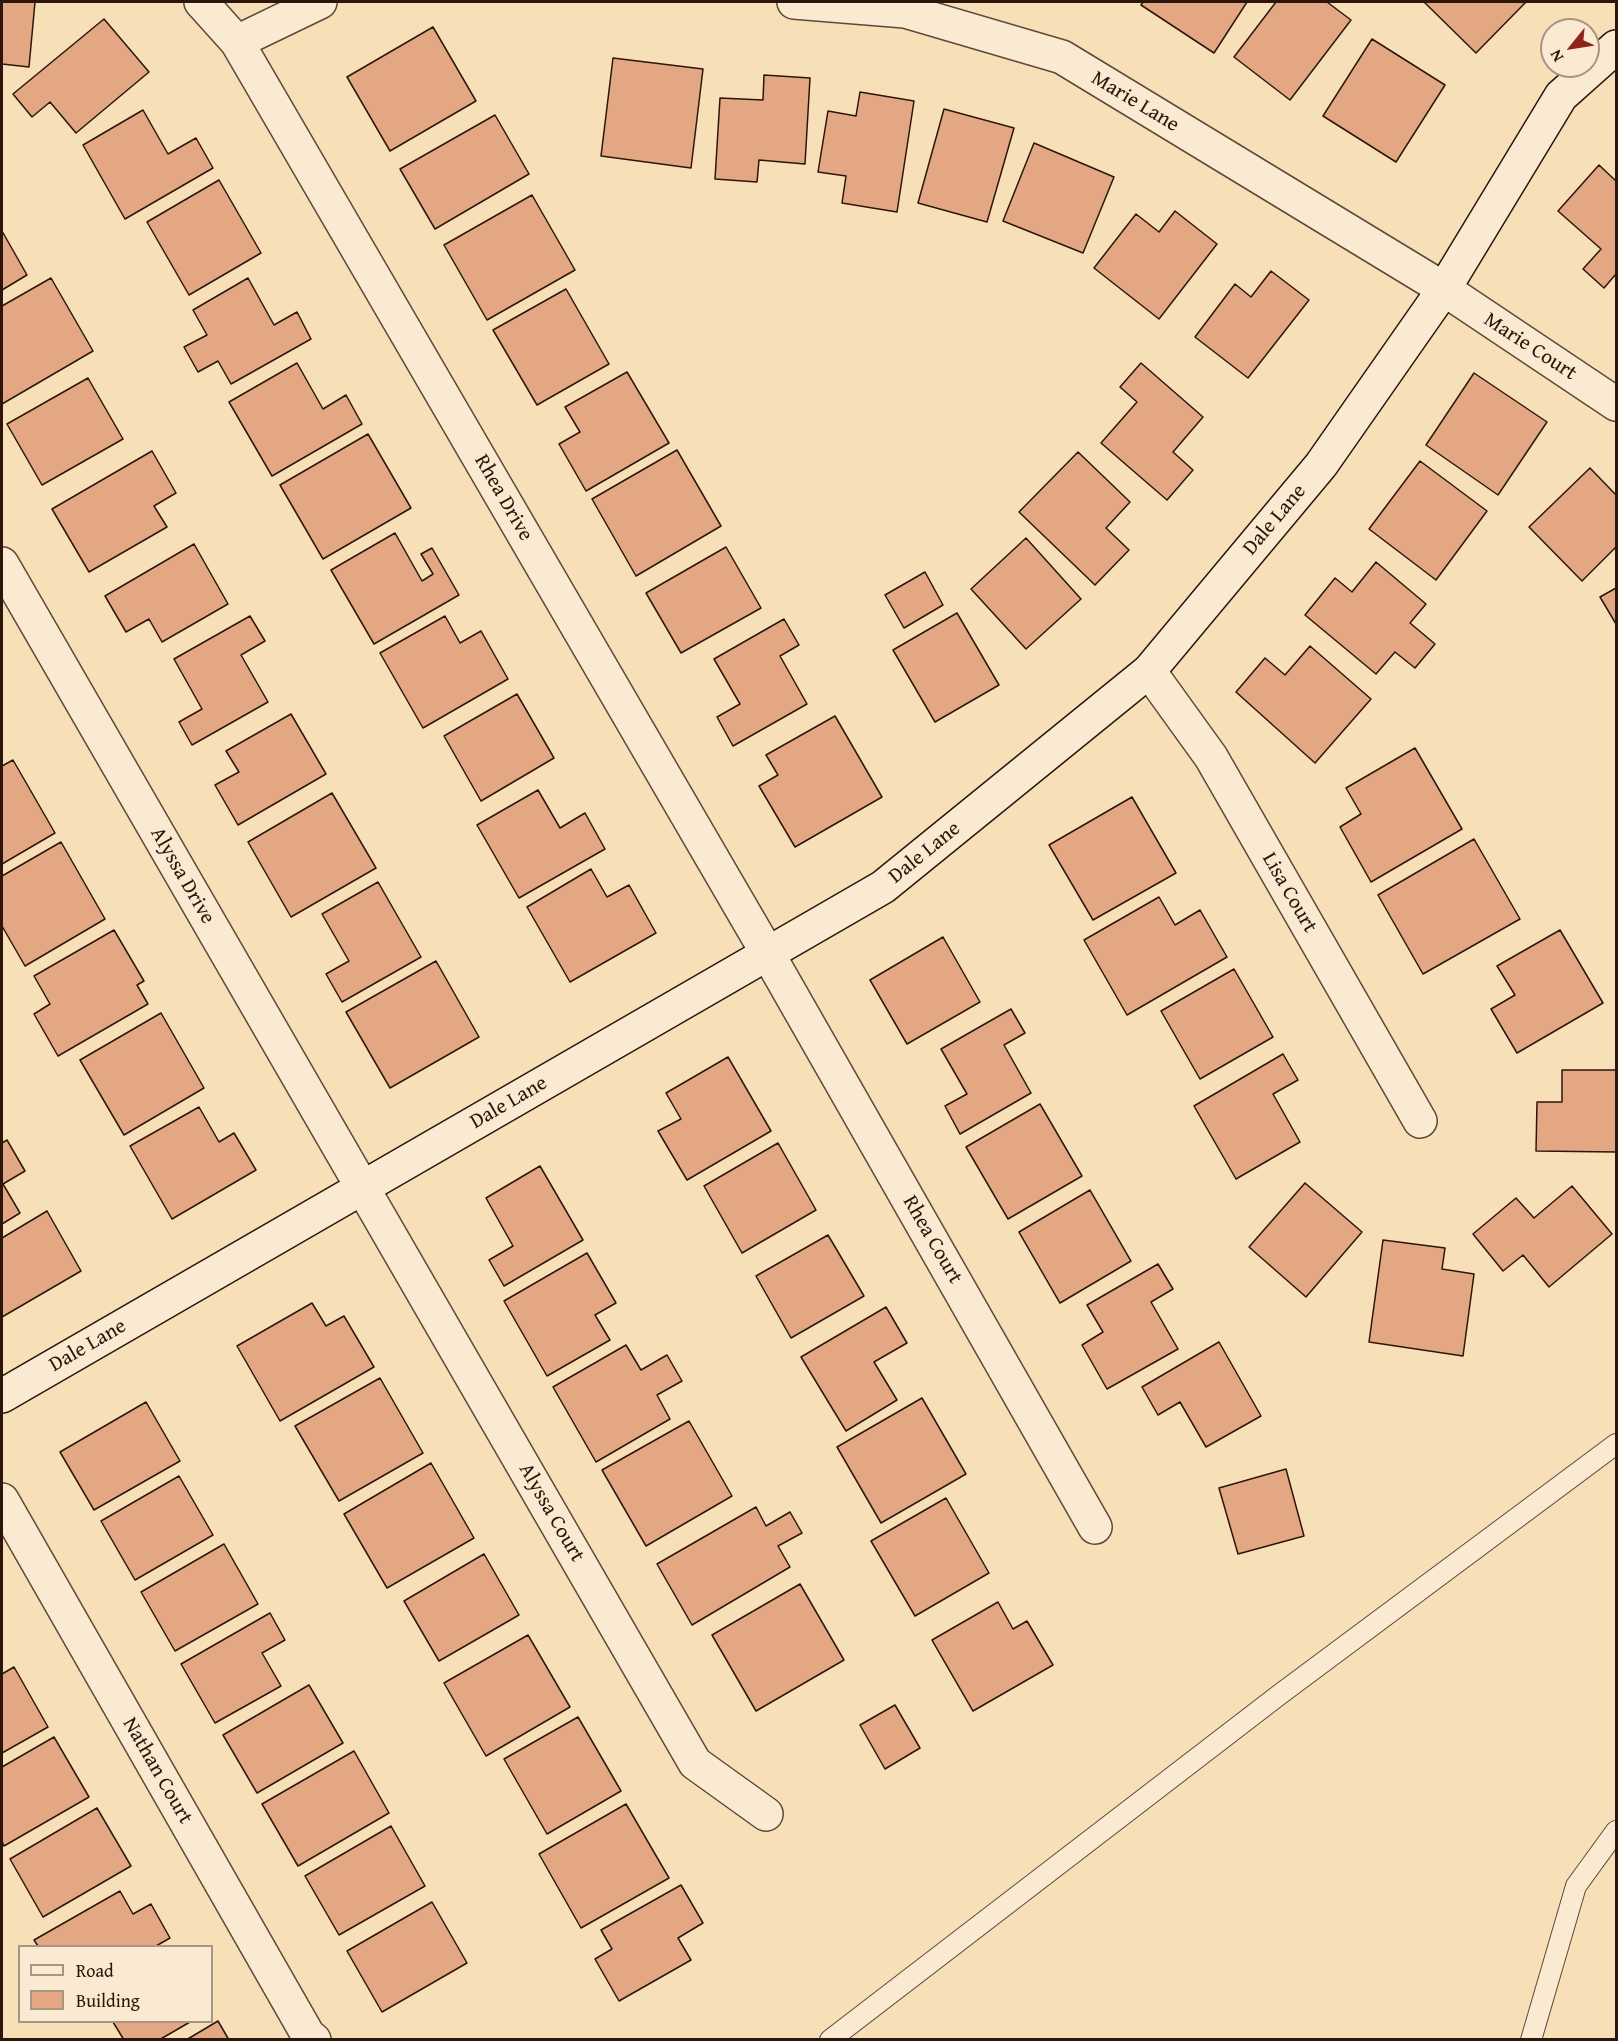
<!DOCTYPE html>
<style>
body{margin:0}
#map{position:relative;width:1618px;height:2041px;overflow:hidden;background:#f7dfb8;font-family:"Gentium Book Plus",serif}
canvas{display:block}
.frame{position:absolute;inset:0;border:3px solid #2c160c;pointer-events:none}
.legend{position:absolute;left:18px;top:1945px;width:195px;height:78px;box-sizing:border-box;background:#faead1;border:2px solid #a89582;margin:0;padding:8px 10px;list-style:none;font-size:18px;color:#2c160c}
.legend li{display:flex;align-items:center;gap:12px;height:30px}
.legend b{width:30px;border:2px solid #a89582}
.north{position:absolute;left:1540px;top:18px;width:60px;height:60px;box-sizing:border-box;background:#faead1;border:2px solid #a89582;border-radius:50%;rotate:240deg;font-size:16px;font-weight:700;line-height:24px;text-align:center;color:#2c160c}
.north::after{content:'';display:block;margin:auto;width:21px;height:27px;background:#8f2418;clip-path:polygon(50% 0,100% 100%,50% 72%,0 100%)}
</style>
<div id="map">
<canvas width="1618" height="2041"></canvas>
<div class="frame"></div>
<ul class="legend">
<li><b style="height:8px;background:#faead1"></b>Road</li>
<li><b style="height:16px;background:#e3a883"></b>Building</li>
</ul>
<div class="north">N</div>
</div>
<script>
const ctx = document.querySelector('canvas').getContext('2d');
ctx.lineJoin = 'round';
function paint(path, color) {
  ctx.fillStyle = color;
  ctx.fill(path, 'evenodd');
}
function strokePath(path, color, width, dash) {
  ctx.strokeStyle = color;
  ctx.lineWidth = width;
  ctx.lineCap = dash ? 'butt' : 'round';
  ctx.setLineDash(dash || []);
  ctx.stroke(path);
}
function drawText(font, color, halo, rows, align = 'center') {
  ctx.font = font + ' "Gentium Book Plus",serif';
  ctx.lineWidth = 4.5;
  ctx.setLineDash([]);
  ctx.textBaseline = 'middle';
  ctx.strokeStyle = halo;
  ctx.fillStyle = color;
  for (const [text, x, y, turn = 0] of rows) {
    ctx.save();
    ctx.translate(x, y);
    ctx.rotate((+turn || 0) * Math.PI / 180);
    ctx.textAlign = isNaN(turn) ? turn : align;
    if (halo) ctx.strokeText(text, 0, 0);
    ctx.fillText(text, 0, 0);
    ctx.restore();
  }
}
const building = new Path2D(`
 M 2,2 L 35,2 L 29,67 L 2,64 Z
 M 1143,2 L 1247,2 L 1214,53 L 1141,5 Z
 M 1276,2 L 1327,2 L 1351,20 L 1290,100 L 1234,57 Z
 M 1424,2 L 1526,2 L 1476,53 Z
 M 104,19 L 149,72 L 76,133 L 50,102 L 32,117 L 13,94 Z
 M 433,27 L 476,101 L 390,151 L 347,77 Z
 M 1372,39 L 1445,85 L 1396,162 L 1323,116 Z
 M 613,58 L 703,69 L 691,168 L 601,156 Z
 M 764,75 L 810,78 L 805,164 L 759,160 L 757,182 L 715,179 L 720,98 L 763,100 Z
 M 860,92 L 914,101 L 897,212 L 842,203 L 846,176 L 818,172 L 828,111 L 856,116 Z
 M 944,109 L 1014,128 L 987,222 L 918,203 Z
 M 143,110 L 168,154 L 196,138 L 213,168 L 125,219 L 83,145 Z
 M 495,115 L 529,174 L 435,229 L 400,169 Z
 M 1034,143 L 1114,177 L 1083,253 L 1003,221 Z
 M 1599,165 L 1616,181 L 1616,274 L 1604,288 L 1583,269 L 1601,249 L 1558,211 Z
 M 219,180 L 261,253 L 189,295 L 147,222 Z
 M 532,195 L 575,270 L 487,320 L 444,245 Z
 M 1175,211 L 1217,244 L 1159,319 L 1094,268 L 1136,214 L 1159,232 Z
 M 2,231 L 27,275 L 2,290 Z
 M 1271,271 L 1309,300 L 1248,378 L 1195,337 L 1235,284 L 1251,297 Z
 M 51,278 L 93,351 L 2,404 L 2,306 Z
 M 248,278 L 274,325 L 297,312 L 311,339 L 231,384 L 218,361 L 198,372 L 184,347 L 207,335 L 193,310 Z
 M 566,289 L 609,364 L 537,405 L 493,330 Z
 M 297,363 L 323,409 L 346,395 L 362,424 L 272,476 L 229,402 Z
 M 1141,363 L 1203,417 L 1173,452 L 1193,470 L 1167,500 L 1101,443 L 1137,402 L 1120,387 Z
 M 627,372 L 669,443 L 586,491 L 559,444 L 580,432 L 565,407 Z
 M 1474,373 L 1547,422 L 1498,495 L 1426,445 Z
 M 88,378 L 123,439 L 42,485 L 7,424 Z
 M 368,434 L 411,508 L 323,559 L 280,485 Z
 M 677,450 L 721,526 L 636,576 L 592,499 Z
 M 152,451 L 176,493 L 154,506 L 167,527 L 89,572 L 52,509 Z
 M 1078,452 L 1130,502 L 1106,528 L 1129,550 L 1095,585 L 1019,512 Z
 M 1420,461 L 1487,511 L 1436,580 L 1369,529 Z
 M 1590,468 L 1616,495 L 1616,547 L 1582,581 L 1529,527 Z
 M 395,533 L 422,581 L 433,574 L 421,554 L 432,548 L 459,595 L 374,644 L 331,570 Z
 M 1026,538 L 1081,599 L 1026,649 L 971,589 Z
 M 194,544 L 228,604 L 162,642 L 149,619 L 126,632 L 105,596 Z
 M 726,547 L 761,608 L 681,653 L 646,593 Z
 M 1376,562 L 1426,604 L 1410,623 L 1435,644 L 1415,668 L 1395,652 L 1376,674 L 1305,615 L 1335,578 L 1352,592 Z
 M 925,572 L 943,605 L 904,628 L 885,595 Z
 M 1616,588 L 1616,624 L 1600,597 Z
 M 957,613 L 999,685 L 935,722 L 893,650 Z
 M 250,616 L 265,641 L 241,655 L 268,702 L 192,745 L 179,722 L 202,709 L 174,659 Z
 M 445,616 L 460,643 L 481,631 L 508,679 L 423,728 L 380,653 Z
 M 784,619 L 799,645 L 780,656 L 807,704 L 733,746 L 717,717 L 740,704 L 714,659 Z
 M 1310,646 L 1371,699 L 1315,763 L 1236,692 L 1265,658 L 1285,675 Z
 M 517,694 L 554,758 L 481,801 L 444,736 Z
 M 291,714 L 326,774 L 238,825 L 215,785 L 239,772 L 226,751 Z
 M 835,716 L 882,797 L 795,847 L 759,786 L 778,775 L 766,755 Z
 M 1415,748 L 1462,829 L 1371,882 L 1340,827 L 1361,814 L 1346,788 Z
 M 13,760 L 55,833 L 2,864 L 2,766 Z
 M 538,790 L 560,828 L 585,813 L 605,849 L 519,898 L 477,825 Z
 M 332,793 L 376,868 L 291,917 L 248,842 Z
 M 1132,797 L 1176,873 L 1093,920 L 1049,845 Z
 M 1474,839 L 1520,919 L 1423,974 L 1378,895 Z
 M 61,842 L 105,919 L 25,966 L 2,926 L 2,876 Z
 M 591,869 L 607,897 L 629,885 L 656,933 L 570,982 L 527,907 Z
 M 378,882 L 421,957 L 342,1002 L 326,974 L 349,961 L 322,914 Z
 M 1159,897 L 1175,925 L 1200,910 L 1227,957 L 1127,1015 L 1084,940 Z
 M 114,930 L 144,981 L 137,985 L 148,1004 L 58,1056 L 34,1014 L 50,1004 L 34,976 Z
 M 1560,930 L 1603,1003 L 1517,1053 L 1491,1009 L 1515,995 L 1497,966 Z
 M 943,937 L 980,1002 L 907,1044 L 870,980 Z
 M 436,961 L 479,1037 L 390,1088 L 346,1012 Z
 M 1234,969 L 1273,1037 L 1200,1079 L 1161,1011 Z
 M 1011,1009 L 1025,1033 L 1004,1045 L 1031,1093 L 960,1134 L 945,1106 L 967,1094 L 941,1049 Z
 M 161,1013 L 204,1088 L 124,1135 L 80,1060 Z
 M 1283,1054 L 1298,1080 L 1273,1094 L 1300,1142 L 1236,1179 L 1194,1106 Z
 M 728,1057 L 771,1131 L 687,1180 L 658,1131 L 681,1119 L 666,1093 Z
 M 1562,1070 L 1616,1070 L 1616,1152 L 1536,1151 L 1537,1102 L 1562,1102 Z
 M 1040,1104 L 1082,1176 L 1008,1219 L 966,1147 Z
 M 199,1107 L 219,1142 L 234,1133 L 256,1170 L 172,1219 L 130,1146 Z
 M 7,1140 L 25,1171 L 3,1184 L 20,1213 L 2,1224 L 2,1143 Z
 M 778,1143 L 816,1210 L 742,1253 L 704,1186 Z
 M 540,1166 L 583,1240 L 504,1286 L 489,1260 L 513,1246 L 486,1198 Z
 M 1305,1183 L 1362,1232 L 1306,1297 L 1249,1247 Z
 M 1572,1186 L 1612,1234 L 1549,1287 L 1523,1255 L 1503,1271 L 1473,1234 L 1516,1198 L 1534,1218 Z
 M 1090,1190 L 1131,1261 L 1060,1303 L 1019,1232 Z
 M 47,1211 L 81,1271 L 2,1317 L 2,1238 Z
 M 828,1235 L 864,1296 L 791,1338 L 756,1276 Z
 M 1383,1240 L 1445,1248 L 1442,1269 L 1474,1274 L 1463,1356 L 1369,1342 Z
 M 587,1253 L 616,1303 L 595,1315 L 610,1340 L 547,1376 L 504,1301 Z
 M 1158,1264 L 1173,1289 L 1151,1302 L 1178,1349 L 1107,1389 L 1082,1345 L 1103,1332 L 1087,1305 Z
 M 312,1303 L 326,1326 L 344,1316 L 374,1367 L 280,1421 L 237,1346 Z
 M 886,1307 L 907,1343 L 874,1362 L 897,1400 L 846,1431 L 801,1357 Z
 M 1219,1342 L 1261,1416 L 1206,1447 L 1180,1402 L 1158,1415 L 1142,1387 Z
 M 626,1345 L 641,1370 L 667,1355 L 682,1381 L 657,1395 L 670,1419 L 596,1462 L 553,1387 Z
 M 380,1378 L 423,1453 L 339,1501 L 295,1426 Z
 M 922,1398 L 966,1474 L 881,1523 L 837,1447 Z
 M 146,1402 L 180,1461 L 94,1510 L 60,1452 Z
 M 689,1421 L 732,1496 L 646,1546 L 602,1470 Z
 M 431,1463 L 474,1538 L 387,1588 L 344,1514 Z
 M 1286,1469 L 1304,1536 L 1238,1554 L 1219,1488 Z
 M 179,1476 L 213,1535 L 135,1580 L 101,1521 Z
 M 946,1498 L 989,1573 L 915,1616 L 871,1541 Z
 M 756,1507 L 766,1526 L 790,1512 L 802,1533 L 778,1546 L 790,1567 L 692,1625 L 657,1564 Z
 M 224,1544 L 258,1604 L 175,1651 L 141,1592 Z
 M 484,1554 L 519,1615 L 439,1661 L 404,1601 Z
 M 800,1584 L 844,1660 L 756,1711 L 712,1635 Z
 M 998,1602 L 1013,1629 L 1027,1621 L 1053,1665 L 973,1711 L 932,1640 Z
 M 270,1613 L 285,1640 L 262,1653 L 281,1686 L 215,1723 L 181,1664 Z
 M 528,1635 L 570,1707 L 486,1756 L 444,1683 Z
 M 14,1667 L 48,1727 L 2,1753 L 2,1674 Z
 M 309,1685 L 343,1743 L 257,1793 L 223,1735 Z
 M 895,1705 L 920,1748 L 885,1769 L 860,1725 Z
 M 578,1717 L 621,1791 L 547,1834 L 504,1759 Z
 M 54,1737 L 89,1797 L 4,1846 L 2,1841 L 2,1767 Z
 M 354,1751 L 389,1813 L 298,1866 L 262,1804 Z
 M 626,1804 L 669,1878 L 581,1928 L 539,1854 Z
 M 97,1808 L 131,1866 L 43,1917 L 10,1859 Z
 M 391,1826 L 425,1886 L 339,1935 L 305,1876 Z
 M 681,1885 L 703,1923 L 678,1938 L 691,1960 L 619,2001 L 595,1959 L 612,1949 L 601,1930 Z
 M 120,1891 L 133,1914 L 151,1904 L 170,1938 L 156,1946 L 38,1946 L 34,1940 Z
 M 432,1902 L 467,1963 L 382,2012 L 347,1951 Z
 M 218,2021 L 229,2040 L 186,2040 Z
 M 113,2022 L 190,2022 L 159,2040 L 124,2040 Z`);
const lane = new Path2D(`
 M 830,2040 L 1279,1695 L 1616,1444
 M 1531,2040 L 1576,1886 L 1616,1831`);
const street = new Path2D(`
 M 201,2 L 237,42 L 768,954 L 1095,1527
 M 794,2 L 905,11 L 1062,57 L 1444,289 L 1616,404
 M 237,42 L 320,2
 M 2,564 L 695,1763 L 766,1814
 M 1149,671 L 1211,757 L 1420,1121
 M 2,1500 L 308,2035 L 314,2040`);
const secondary = new Path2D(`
 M 2,1396 L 883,887 L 1149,671 L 1321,465 L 1444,289 L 1561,96 L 1616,47`);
const streetNames = [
 ["Marie Lane",1135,102,31],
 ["Marie Court",1530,347,33],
 ["Rhea Drive",503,498,60],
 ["Dale Lane",1275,520,-50],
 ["Dale Lane",925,853,-39],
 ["Alyssa Drive",182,876,60],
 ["Lisa Court",1289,893,60],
 ["Dale Lane",509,1103,-30],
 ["Rhea Court",932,1240,60],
 ["Dale Lane",88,1346,-30],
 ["Alyssa Court",551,1513,60],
 ["Nathan Court",157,1771,60]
];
paint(building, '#e3a883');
strokePath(building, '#2c160c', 1.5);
strokePath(lane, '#5f4837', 22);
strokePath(street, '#5f4837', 36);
strokePath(secondary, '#2c160c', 36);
strokePath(lane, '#faead1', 20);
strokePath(street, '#faead1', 33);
strokePath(secondary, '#faead1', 33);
drawText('21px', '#2c160c', '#faead1', streetNames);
</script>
